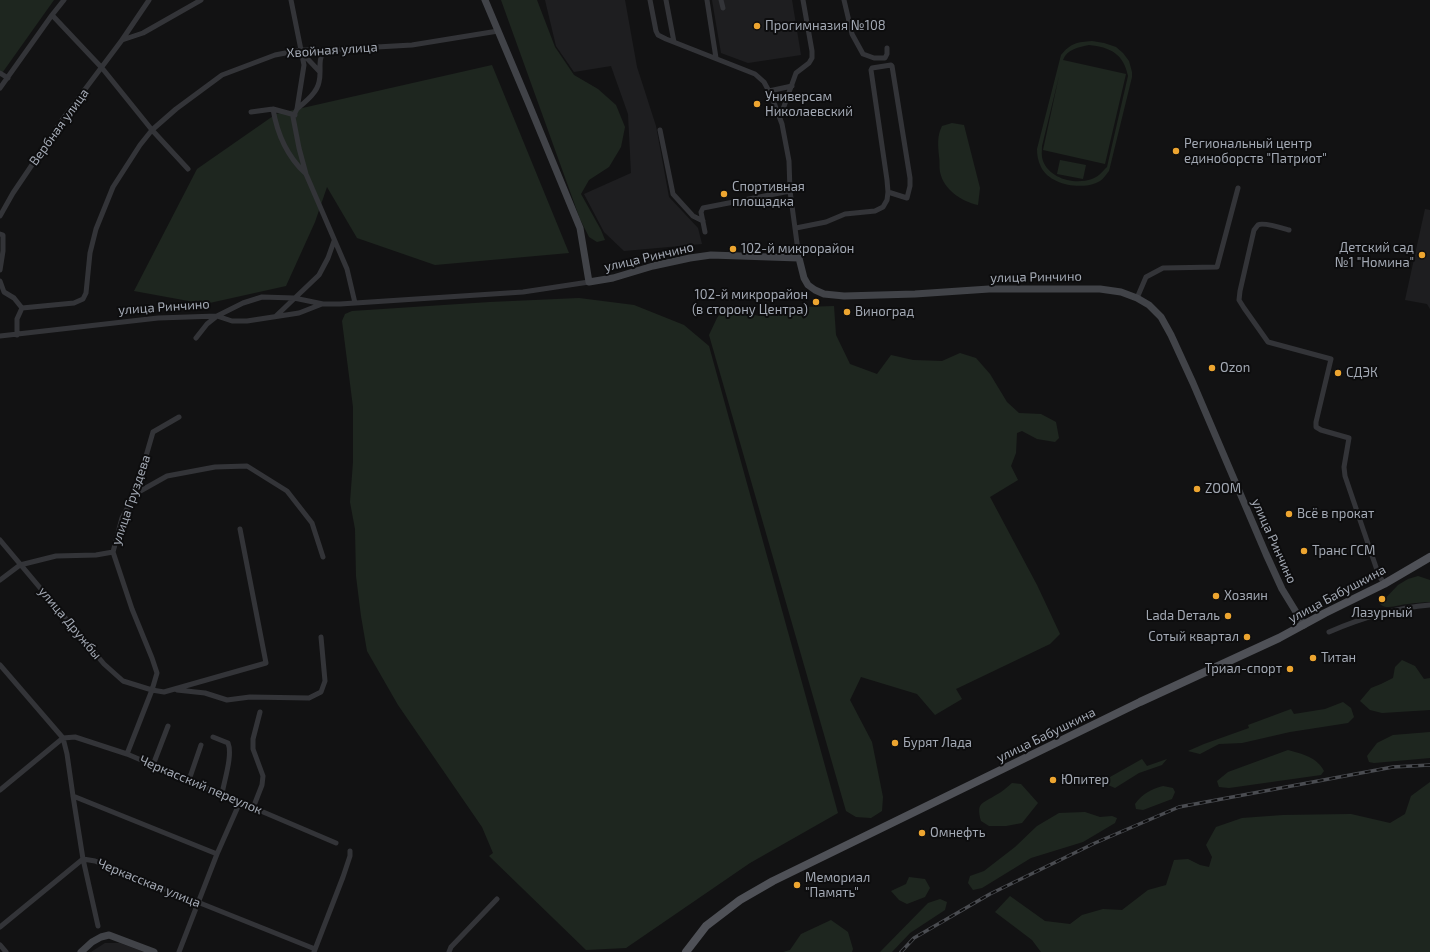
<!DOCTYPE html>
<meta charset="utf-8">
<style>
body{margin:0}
canvas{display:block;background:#121213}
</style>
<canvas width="1430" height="952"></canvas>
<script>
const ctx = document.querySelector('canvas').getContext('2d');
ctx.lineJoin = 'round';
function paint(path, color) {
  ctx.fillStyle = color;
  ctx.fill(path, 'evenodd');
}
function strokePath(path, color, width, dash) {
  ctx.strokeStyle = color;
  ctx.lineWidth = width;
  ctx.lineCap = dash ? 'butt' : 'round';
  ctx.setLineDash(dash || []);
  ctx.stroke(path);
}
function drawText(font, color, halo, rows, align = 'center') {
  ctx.font = font + ' "Exo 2",sans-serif';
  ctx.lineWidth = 4;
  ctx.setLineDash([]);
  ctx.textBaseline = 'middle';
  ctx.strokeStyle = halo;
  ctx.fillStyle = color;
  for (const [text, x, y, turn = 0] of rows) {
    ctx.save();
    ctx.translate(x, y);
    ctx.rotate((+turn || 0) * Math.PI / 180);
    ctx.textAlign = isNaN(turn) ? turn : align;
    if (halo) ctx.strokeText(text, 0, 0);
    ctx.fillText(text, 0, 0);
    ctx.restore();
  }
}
const built = new Path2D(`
 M 545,0 L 625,0 L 637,67 L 656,126 L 669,197 L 698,228 L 702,244 L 624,251 L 604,232 L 584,194 L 631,173 L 628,114 L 611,66 L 574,72 L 556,46 Z
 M 712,0 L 792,0 L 801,55 L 748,63 L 721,53 Z
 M 1425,209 L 1430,210 L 1430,309 L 1427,304 L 1405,300 Z
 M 105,943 L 120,943 L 144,952 L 91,952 Z`);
const green = new Path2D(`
 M 0,0 L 54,0 L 0,76 Z
 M 501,0 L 537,0 L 555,47 L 574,75 L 598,89 L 616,105 L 625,127 L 621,147 L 609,167 L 589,180 L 581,194 L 601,230 L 605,240 L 597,242 L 589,237 L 580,219 Z
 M 1092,41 L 1104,43 L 1116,47 L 1123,53 L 1129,61 L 1132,72 L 1132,77 L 1109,171 C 1105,176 1102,181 1096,183 C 1079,190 1049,184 1041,167 C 1038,161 1037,155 1037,149 L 1061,55 C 1071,43 1077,42 1092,41 ZM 1089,45 C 1110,47 1124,54 1128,76 L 1107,167 C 1102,172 1098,177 1092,179 C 1075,185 1050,179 1043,161 C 1041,156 1042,151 1042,146 L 1059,76 L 1043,150 L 1105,164 L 1126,74 L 1063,60 C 1067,49 1079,47 1089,45 Z
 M 492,65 L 569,253 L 435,265 L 357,238 L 327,187 L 315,222 L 286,286 L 205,304 L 134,291 L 197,169 L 276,114 Z
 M 952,123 L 964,125 L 980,188 L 978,205 C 961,201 944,190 940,172 C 939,167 940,161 939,156 C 938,145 937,136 942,126 Z
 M 1060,160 L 1086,165 L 1083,179 L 1057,174 Z
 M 579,298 L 634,305 L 684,325 L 709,346 L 838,813 L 750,863 L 626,948 L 586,950 L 489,856 L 493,853 L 482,827 L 398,705 L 367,651 L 361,616 L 356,576 L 355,529 L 350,502 L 353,462 L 353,407 L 342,321 L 345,314 L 352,311 L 490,302 Z
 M 834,306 L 836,335 L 850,364 L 877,374 L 891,355 L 913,360 L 942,361 L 960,353 L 976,358 L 990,374 L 1007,402 L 1019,413 L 1041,414 L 1056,422 L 1059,438 L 1055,442 L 1037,439 L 1022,431 L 1017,433 L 1016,453 L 1011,466 L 1018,480 L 990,497 L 1037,585 L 1060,634 L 1050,644 L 956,689 L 962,699 L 935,715 L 917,694 L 861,677 L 850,700 L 872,742 L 883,797 L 882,811 L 871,818 L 856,817 L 846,811 L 709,335 L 717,318 L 723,310 L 733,310 L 759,316 L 805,307 Z
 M 1418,576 L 1430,580 L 1430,602 C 1423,602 1415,603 1408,604 C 1399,604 1388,611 1380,604 L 1398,585 L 1408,579 Z
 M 1402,660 L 1415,666 L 1424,679 L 1430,678 L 1430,710 L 1382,713 L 1370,710 L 1360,701 L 1371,688 L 1381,684 L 1393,678 L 1395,667 Z
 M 1343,702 L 1351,708 L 1354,717 L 1348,723 L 1290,732 L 1242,743 L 1219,744 L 1200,754 L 1188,751 L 1204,744 L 1249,728 L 1248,725 L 1291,709 L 1294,714 L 1325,709 Z
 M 1430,732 L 1430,758 L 1374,763 L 1369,762 L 1367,756 L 1377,743 L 1393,735 Z
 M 1288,750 C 1302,754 1317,757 1324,771 L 1321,775 L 1229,788 L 1219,787 L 1217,781 L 1228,772 Z
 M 1142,759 L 1147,766 L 1167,759 L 1162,765 L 1139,773 L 1115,788 L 1108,785 L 1110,777 Z
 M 1430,782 L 1430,952 L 1041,952 L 1032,940 L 995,912 L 1010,896 L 1045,921 L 1070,924 L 1082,915 L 1103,909 L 1122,910 L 1148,890 L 1166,885 L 1174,860 L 1188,859 L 1200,865 L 1209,867 L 1212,857 L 1206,845 L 1216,827 L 1242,818 L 1283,815 L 1351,814 L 1390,823 L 1405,814 L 1411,796 Z
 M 1012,783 L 1021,784 L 1038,803 L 1022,823 L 1006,826 L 989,826 L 981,821 C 976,802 982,804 996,795 C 1002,792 1007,787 1012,783 Z
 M 1163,786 L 1173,788 L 1175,792 L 1172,799 L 1143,810 L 1136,809 L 1135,804 C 1142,794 1151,789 1163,786 Z
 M 1085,812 L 1100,817 L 1112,816 L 1117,818 L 1115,823 L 1083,842 L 1031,858 L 982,888 L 973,890 L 968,883 L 970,876 L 984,871 L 1015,847 L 1037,826 L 1059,813 Z
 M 909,877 L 925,879 L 930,888 L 925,897 L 907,904 L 899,900 L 891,891 L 906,884 Z
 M 940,899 L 947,902 L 945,910 L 910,933 L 892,952 L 880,952 L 928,903 Z
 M 831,920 L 848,932 L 853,949 L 852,952 L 783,952 L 790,950 L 801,934 Z`);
const street = new Path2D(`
 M 291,0 L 304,65 L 297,109 L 293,117 L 299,148 L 306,174 L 347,269 L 355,303
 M 650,0 L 656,31 L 658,35 L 666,39 L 755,74 L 764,82 L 771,95 L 782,124 L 789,161 L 790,191 L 799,258
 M 666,0 L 674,42
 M 707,0 L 716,58
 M 721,0 L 723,8
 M 844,0 L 852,34 L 863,54 L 874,58 L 885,58 L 887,54 L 887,48
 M 52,15 L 102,68 L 152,130 L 188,169
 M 122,40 L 149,0
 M 302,53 L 319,71
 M 0,73 L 8,78
 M 0,88 L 52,15 L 64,0
 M 769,91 L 792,86
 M 273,109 C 277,133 287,156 305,173
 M 297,109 C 305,102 317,93 319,82 C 322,70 317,62 324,50
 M 251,112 L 273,109 L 295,115
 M 779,115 L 783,109 L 796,73 L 809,63 L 812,58 L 812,51 L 803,0
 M 660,130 L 673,194 L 693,216 L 703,221
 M 0,216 L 13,193 L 65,116 L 122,40 L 143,33 L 201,0
 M 796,228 L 826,222 L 845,214 L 875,211 L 883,207 L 887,200 L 888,192 L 887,180 L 871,70 L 872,68 L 891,65 L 892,66 L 910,178 L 910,186 L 907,198 L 888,192
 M 1289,230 C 1282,228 1263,222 1258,225 C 1257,226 1255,229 1254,230 L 1240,291 L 1239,300 L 1244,308 L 1268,342 L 1331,359 L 1316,422 L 1316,427 L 1321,430 L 1349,438 L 1344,467 L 1345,476 L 1378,573 L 1384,584
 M 705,232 L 701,212 L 703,208 L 790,191
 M 0,234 L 3,235 L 3,251 L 0,270
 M 0,281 L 4,292 L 14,298 L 22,308
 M 1137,298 L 1146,277 L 1163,268 L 1217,267 L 1238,188
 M 276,316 L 319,275 L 328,258 L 334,241
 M 17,335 L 17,319 L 22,308 L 74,303 L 83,299 L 86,293 L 90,253 L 96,229 L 113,187 L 140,145 L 152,130 L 176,109 L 222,75 L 275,55 L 301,50 L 324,50 L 412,45 L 498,31
 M 0,336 L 158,318 L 217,316 L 243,303 L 262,297 L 294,298 L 323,304 L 340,304 L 523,292 L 589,282
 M 196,338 L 207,324 L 217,316 L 232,321 L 247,321 L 299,313 L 322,304
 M 135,494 L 167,476 L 215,467 L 247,466 L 287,491 L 312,523 L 323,557
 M 0,540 L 104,664 L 123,681 L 152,690 L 164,692 L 266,663 L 240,529
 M 113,552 L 132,609 L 152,658 L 157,673 L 152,690 L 127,754
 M 113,552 L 122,518 L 135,494 L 153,432 L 179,417
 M 0,580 L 20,565 L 56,556 L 96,555 L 113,552
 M 1329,632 C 1361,618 1395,608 1430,605
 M 0,665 L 63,738 L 67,754 L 73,796 L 83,859 L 98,926
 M 177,690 L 205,693 L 227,700 L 250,697 L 309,698 L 321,692 L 325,681 L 321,637
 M 213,737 L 228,743 C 233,755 224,781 222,794
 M 63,738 L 75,737 L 127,754 L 336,843
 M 153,765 L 168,726
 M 189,780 L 201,745
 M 0,790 L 63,738
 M 73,796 L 217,854
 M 253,808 L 262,785 L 263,776 L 253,749 L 253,739 L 260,712
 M 0,927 L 83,859 L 95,861 L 315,949
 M 0,945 L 6,952
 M 179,952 L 217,854 L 240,802
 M 314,952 L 343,877 L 350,856 L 350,851
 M 449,952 L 451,947 L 497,899`);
const secondary = new Path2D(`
 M 485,0 L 528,102 L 580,228 L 589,282 L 613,278 L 653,266 L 690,258 L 711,255 L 799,258 L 804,278 L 808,285 L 815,290 L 824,294 L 844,296 L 915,294 L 989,289 L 1100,289 L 1121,292 L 1137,298 L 1149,305 L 1161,317 L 1171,335 L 1193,383 L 1266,554 L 1282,589 L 1304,625
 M 81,952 L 92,942 L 101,937 L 109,935 L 154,952`);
const primary = new Path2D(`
 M 686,952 L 706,926 L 740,900 L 773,881 L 1140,702 L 1279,638 L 1325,613 L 1384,584 L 1430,557`);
const rail = new Path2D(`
 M 901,952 L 914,938 L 990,894 L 1095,843 L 1179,807 L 1393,767 L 1430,765`);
const markers = [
 [757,26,4,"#eda530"],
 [757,104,4,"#eda530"],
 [1176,151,4,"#eda530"],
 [724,194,4,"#eda530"],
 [733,249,4,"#eda530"],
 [1422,255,4,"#eda530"],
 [816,302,4,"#eda530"],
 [847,312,4,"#eda530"],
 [1212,368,4,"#eda530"],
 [1338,373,4,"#eda530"],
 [1197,489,4,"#eda530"],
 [1289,514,4,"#eda530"],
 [1304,551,4,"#eda530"],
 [1216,596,4,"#eda530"],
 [1382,599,4,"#eda530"],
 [1228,616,4,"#eda530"],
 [1247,637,4,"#eda530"],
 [1313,658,4,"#eda530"],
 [1290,669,4,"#eda530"],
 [895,743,4,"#eda530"],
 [1053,780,4,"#eda530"],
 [922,833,4,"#eda530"],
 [797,885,4,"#eda530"]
];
const poiNames = [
 ["Прогимназия №108",765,26],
 ["Универсам",765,97],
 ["Николаевский",765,112],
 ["Региональный центр",1184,144],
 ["единоборств \"Патриот\"",1184,159],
 ["Спортивная",732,187],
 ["площадка",732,202],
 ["Детский сад",1414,248,"right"],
 ["№1 \"Номина\"",1414,263,"right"],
 ["102-й микрорайон",741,249],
 ["102-й микрорайон",808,295,"right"],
 ["(в сторону Центра)",808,310,"right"],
 ["Виноград",855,312],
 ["Ozon",1220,368],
 ["СДЭК",1346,373],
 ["ZOOM",1205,489],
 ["Всё в прокат",1297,514],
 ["Транс ГСМ",1312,551],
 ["Хозяин",1224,596],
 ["Лазурный",1382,613,"center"],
 ["Lada Dеталь",1220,616,"right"],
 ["Сотый квартал",1239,637,"right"],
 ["Титан",1321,658],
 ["Триал-спорт",1282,669,"right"],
 ["Бурят Лада",903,743],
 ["Юпитер",1061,780],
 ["Омнефть",930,833],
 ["Мемориал",805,878],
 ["\"Память\"",805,893]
];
const streetNames = [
 ["Хвойная улица",332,50,-4],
 ["Вербная улица",59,127,-54],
 ["улица Ринчино",649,257,-13],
 ["улица Ринчино",1036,277,-1],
 ["улица Ринчино",164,307,-4],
 ["улица Груздева",131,500,-71],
 ["улица Ринчино",1274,541,66],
 ["улица Бабушкина",1337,594,-28],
 ["улица Дружбы",70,623,50],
 ["улица Бабушкина",1046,735,-26],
 ["Черкасский переулок",201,785,23],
 ["Черкасская улица",149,883,22]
];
paint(built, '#1e1e20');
paint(green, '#1e261f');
strokePath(street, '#333438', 5);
strokePath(secondary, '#414348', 7);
strokePath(primary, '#4f5157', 8);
strokePath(rail, '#4a4c51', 3.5);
strokePath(rail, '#0d0d0e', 2, [6]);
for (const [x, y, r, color] of markers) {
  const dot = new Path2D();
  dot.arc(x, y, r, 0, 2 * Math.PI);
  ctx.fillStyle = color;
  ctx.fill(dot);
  strokePath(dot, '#0d0d0e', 1.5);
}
drawText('13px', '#a3a9b4', '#0d0d0e', poiNames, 'left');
drawText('13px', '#a3a9b4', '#0d0d0e', streetNames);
</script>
